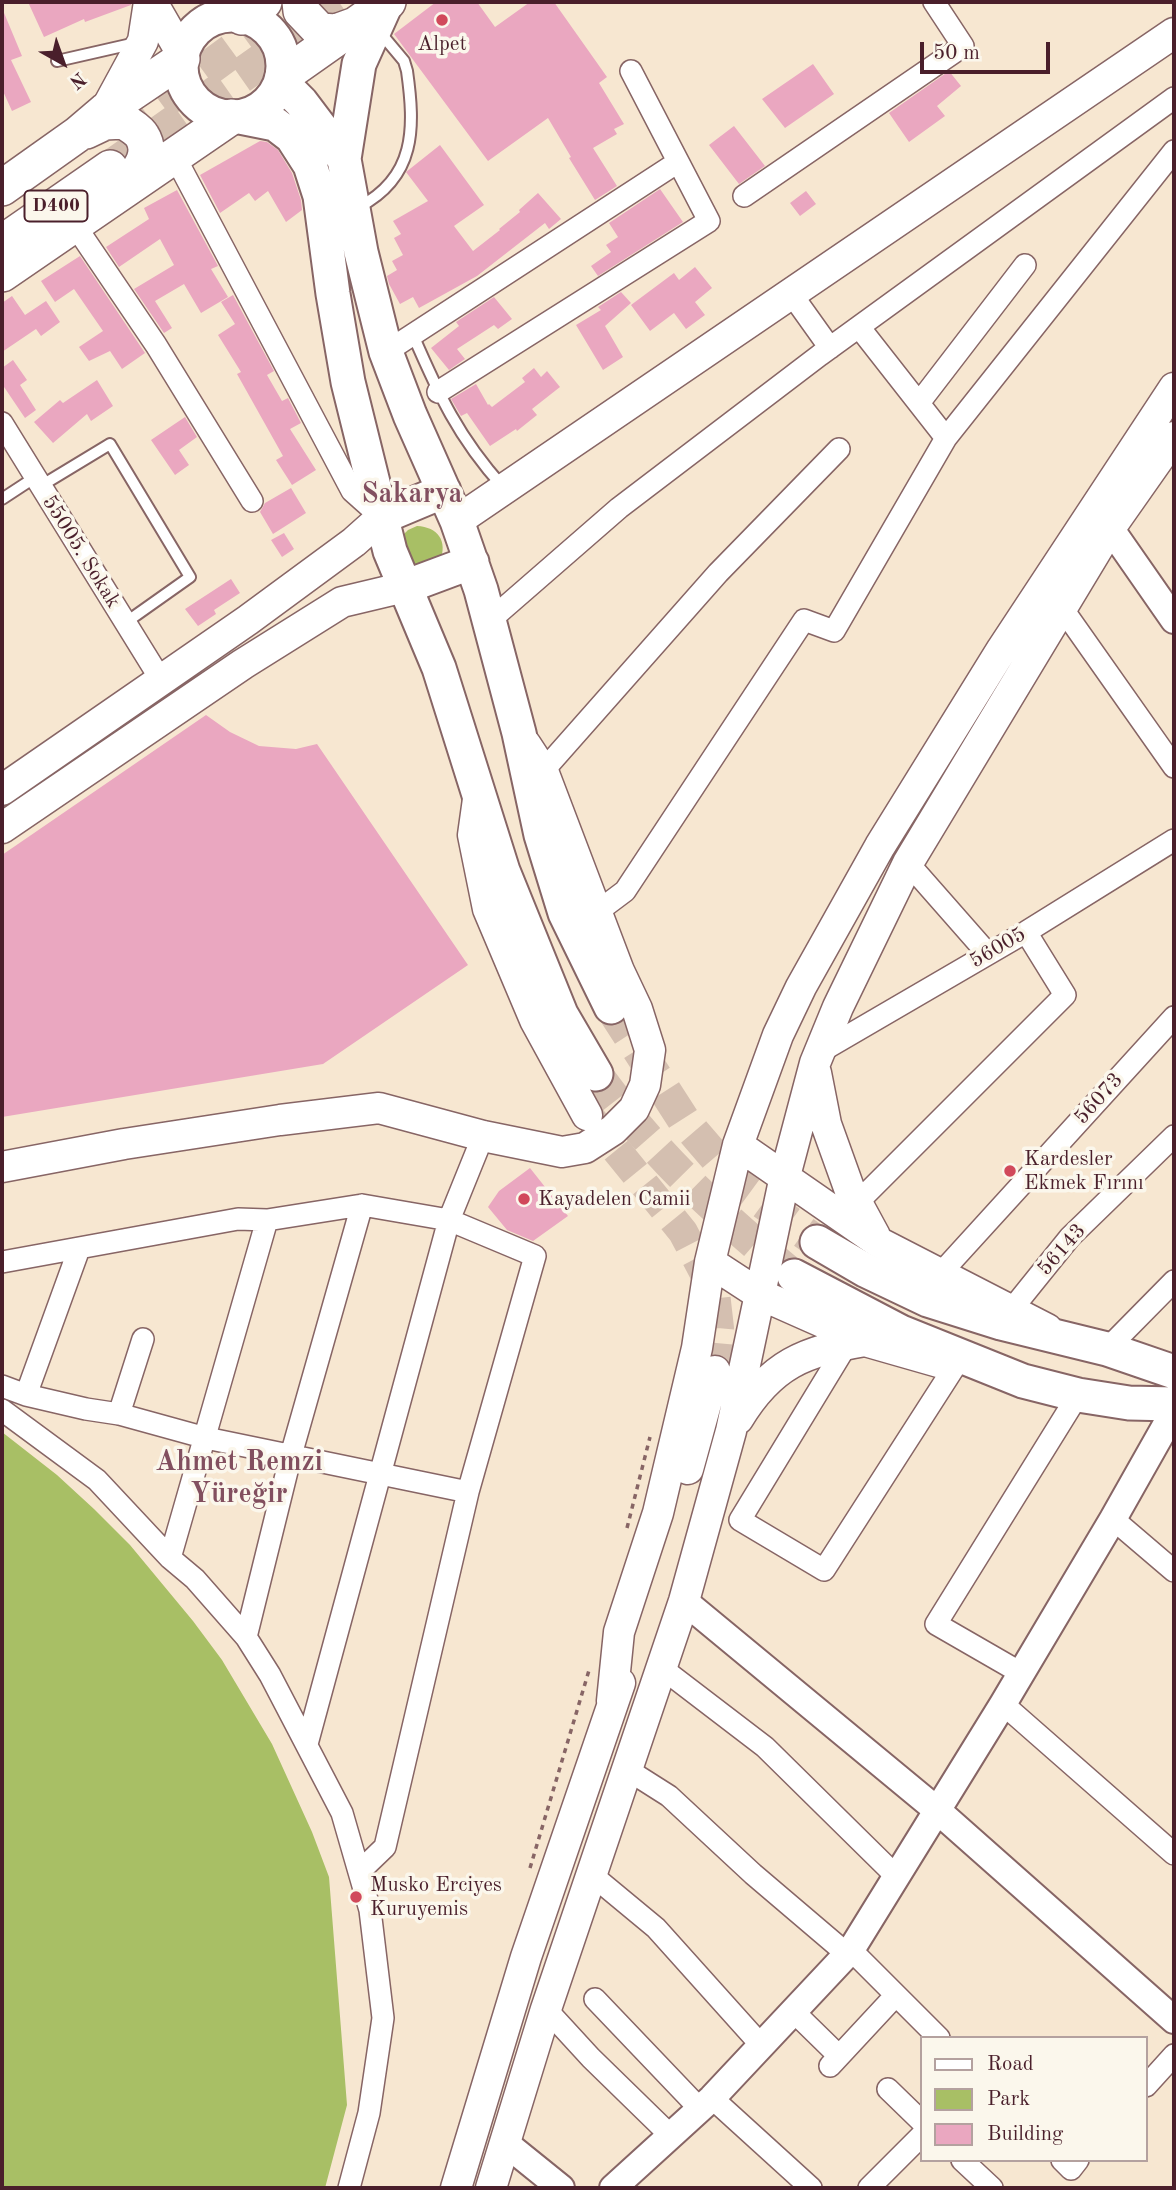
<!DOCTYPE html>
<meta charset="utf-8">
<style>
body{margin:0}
#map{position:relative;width:1176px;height:2190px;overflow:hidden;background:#f7e7d1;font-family:"Old Standard TT",serif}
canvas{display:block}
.frame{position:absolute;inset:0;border:4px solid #4a1f2b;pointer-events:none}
.legend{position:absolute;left:920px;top:2036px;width:228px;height:126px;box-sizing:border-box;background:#fbf7ec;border:2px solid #b4a19f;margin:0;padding:9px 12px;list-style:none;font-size:21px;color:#4a1f2b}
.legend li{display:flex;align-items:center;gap:14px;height:35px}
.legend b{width:35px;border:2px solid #b4a19f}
.north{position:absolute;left:28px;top:28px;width:70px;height:70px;-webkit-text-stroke:5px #fbf7ec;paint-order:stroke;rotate:140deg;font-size:19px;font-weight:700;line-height:28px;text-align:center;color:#4a1f2b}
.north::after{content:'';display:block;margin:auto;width:24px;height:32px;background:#4a1f2b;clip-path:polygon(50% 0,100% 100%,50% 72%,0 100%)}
.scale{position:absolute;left:920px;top:42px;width:130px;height:32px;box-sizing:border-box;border:4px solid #4a1f2b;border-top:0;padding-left:9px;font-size:21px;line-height:24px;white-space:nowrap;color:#4a1f2b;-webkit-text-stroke:5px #fbf7ec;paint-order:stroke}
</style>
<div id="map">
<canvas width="1176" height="2190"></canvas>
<div class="frame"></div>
<ul class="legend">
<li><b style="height:9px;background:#fff"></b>Road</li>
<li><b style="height:19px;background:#a8bf65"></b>Park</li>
<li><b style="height:19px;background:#eaa7c0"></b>Building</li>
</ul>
<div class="north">N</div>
<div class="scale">50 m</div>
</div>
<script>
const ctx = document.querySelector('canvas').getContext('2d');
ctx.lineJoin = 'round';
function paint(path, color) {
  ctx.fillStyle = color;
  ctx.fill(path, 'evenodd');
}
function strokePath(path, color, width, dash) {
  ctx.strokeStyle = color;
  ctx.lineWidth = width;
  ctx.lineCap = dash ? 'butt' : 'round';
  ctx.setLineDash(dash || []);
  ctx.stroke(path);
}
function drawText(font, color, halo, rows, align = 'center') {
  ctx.font = font + ' "Old Standard TT",serif';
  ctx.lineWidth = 7;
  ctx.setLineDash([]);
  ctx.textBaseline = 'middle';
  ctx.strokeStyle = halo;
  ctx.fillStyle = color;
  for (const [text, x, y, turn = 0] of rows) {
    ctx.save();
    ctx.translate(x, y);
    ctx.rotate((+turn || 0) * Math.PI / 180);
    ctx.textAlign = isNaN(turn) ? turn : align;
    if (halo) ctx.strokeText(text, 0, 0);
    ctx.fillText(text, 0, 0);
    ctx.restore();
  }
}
const green = new Path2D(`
 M 417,526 C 438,527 448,541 440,561 L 416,571 L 402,536 L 408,530 Z
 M 2,1432 L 57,1475 L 94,1509 L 130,1545 L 193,1621 L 222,1660 L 272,1744 L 312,1832 L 329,1877 L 347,2105 L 325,2188 L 2,2188 Z`);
const building = new Path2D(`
 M 28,2 L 131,2 L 131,5 L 85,22 L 84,19 L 44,37 Z
 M 436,2 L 477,2 L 495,27 L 530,2 L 554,2 L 607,77 L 599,83 L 624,124 L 614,129 L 617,134 L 593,148 L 617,186 L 595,200 L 569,158 L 571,157 L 548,118 L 488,161 L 394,34 Z
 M 2,8 L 22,56 L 11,60 L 31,102 L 12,111 L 2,89 Z
 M 813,64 L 834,94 L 785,128 L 762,99 Z
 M 949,71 L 961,86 L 937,106 L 945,116 L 909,142 L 889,113 Z
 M 734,126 L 765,166 L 739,184 L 709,145 Z
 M 260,141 L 267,142 L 278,150 L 292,173 L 301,200 L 302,210 L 286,222 L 268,191 L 255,201 L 249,193 L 220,213 L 200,175 Z
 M 440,145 L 484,205 L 454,226 L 473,251 L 500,230 L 499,229 L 520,212 L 519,210 L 538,193 L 561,219 L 549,229 L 545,223 L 477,276 L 419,308 L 413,297 L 400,304 L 389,284 L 387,276 L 397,270 L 392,261 L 403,255 L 394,238 L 401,234 L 393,221 L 428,201 L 406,172 Z
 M 660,189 L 683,222 L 598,276 L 591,266 L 611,252 L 606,245 L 618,237 L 609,223 Z
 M 177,190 L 218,266 L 211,269 L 228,297 L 201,313 L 184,284 L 155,301 L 172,328 L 164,333 L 134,289 L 174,265 L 160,239 L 119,267 L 106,247 L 149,219 L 144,208 Z
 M 806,191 L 816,204 L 800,216 L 790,203 Z
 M 80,256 L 145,353 L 122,369 L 110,351 L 89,361 L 79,347 L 103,331 L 74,289 L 55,302 L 41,281 Z
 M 695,267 L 712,288 L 695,302 L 705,315 L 686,329 L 674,313 L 650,331 L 631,305 L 674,273 L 679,280 Z
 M 621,292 L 631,303 L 605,326 L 623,357 L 603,370 L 576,325 L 601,310 L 598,307 Z
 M 233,295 L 274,371 L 267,375 L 282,401 L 288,398 L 301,423 L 290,429 L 316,470 L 292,485 L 276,460 L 283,456 L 237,374 L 241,372 L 218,335 L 235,324 L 221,302 Z
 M 12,296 L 25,315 L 46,301 L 60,322 L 41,336 L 36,329 L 2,352 L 2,303 Z
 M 494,297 L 512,319 L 498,329 L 494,325 L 457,349 L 465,359 L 449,370 L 431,348 L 459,326 L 456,322 Z
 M 13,360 L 27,380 L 20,385 L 36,410 L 25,418 L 2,384 L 2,368 Z
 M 534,368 L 541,377 L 547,371 L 560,387 L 532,409 L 537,415 L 517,431 L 516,429 L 490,446 L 467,413 L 461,416 L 451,399 L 476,384 L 488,405 L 489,404 L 492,407 L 525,382 L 522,378 Z
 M 97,380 L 113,406 L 91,421 L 87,414 L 53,443 L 34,422 L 60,400 L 63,403 Z
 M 185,417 L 197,437 L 179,450 L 189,465 L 175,475 L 151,440 Z
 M 291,488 L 306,513 L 273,534 L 260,512 L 265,503 Z
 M 284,533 L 294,549 L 282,557 L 271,540 Z
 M 231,579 L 240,593 L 214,610 L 216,614 L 198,626 L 185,609 Z
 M 206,715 L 230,732 L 259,746 L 296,749 L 317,744 L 468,965 L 323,1064 L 2,1117 L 2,855 Z
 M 530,1168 L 568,1216 L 533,1241 L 507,1230 L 488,1207 L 499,1191 Z`);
const secondaryTunnel = new Path2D(`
 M 588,1115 L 683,1232 L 715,1293 L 719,1328 L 715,1371`);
const primaryTunnel = new Path2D(`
 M 611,1007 L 685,1122 L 740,1186 L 817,1242
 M 596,1074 C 653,1153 716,1212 791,1274`);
const trunkTunnel = new Path2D(`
 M 118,134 L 299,2
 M 110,168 L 341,5`);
const path = new Path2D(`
 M 627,1528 L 650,1437
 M 530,1868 L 590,1667`);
const service = new Path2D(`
 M 57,61 L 136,43
 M 359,207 C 416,177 415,128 407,71 L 404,61 L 378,30
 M 413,335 C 439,395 458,437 503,487
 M 39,487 L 110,444 L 190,577 L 125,623
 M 2,499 L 34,478`);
const minor = new Path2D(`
 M 174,155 L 352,491 L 380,516
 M 744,196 L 963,46 L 934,2
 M 74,224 L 156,345 L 252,501
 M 790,292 L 830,348
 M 859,327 L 946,438
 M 386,352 L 678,162
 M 438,392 L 709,221 L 631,71
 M 919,403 L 1025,265
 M 2,423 L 161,680
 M 1062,608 L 1174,767
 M 488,622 L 619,508 L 820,355 L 1174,98
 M 543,771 L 718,573 L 839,449
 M 908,863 L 988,954
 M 597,912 L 625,891 L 804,620 L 834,631 L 946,438 L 1174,151
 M 820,1052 L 1026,932 L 1174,840
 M 856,1204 L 1065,995 L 1026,932
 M 2,1262 L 238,1219 L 267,1220 L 362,1205 L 449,1220 L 535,1256 L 468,1492 L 385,1847 L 359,1872
 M 940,1274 L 1174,1017
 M 1012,1309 L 1070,1237 L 1174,1136
 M 847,1344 L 740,1520 L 824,1570 L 955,1366
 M 1107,1349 L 1174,1281
 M 2,1386 L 26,1395 L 86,1409 L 119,1414 L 206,1438 L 468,1492
 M 26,1395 L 79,1249
 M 2,1410 L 97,1480 L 170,1558 L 195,1579 L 246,1637 L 270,1675 L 342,1813 L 370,1910 L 383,2018 L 369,2113 L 349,2188
 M 119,1414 L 143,1339
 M 1113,1519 L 1174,1571
 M 170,1558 L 267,1220
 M 246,1637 L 291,1455 L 362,1205
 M 663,1669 L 765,1747 L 897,1877
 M 1021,1673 L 936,1624 L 1078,1395
 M 1003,1704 L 1174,1854
 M 307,1744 L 449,1220 L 483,1136
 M 628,1770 L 669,1796 L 753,1874 L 847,1954
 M 592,1875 L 656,1928 L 761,2045
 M 851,1950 L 939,2038
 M 595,1999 L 700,2109
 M 546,2009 L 591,2058 L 671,2136
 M 793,2011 L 839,2056
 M 830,2066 L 896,1995
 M 1146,2086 L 1174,2055
 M 888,2089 L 922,2122
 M 712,2098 L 811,2188
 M 962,2160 L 992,2188
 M 1062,2160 L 1071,2169 L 1078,2160
 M 869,2188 L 922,2135`);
const tertiary = new Path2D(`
 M 1110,528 L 1174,620
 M 684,1601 L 938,1811 L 1174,2020
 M 504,2142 L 561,2188
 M 613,2188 L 712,2098 L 851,1950 L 1003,1704 L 1113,1519 L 1174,1411`);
const secondary = new Path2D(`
 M 152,2 L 182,54
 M 226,2 L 232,15
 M 105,111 L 143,41 L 149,2
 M 457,521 L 1174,33
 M 2,790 L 248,620 L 354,542 L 382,517
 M 479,792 L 473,835 L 488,909 L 535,1020 L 587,1115
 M 2,828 L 243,664 L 342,602 L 405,587
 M 816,1073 L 826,1124 L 849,1188 L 875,1236
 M 738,1145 L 878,1242 L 1047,1329
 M 2,1167 L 124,1144 L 280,1120 L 379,1108 L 483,1136 L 562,1152 L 585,1148 L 613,1130 L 634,1109 L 645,1085 L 650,1050 L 637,1009 L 619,971 L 543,771 L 526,745
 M 710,1262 L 759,1294 L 865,1341 L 949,1365
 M 738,1419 C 771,1364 805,1351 865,1341
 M 688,1469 L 715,1371
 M 612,1701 L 619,1632 L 658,1513 L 697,1348 L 710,1262 L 738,1145 L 778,1035 L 801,987 L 880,846 L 1002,649 L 1174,388
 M 456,2188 L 526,1957 L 620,1683
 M 491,2188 L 546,2009 L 684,1601 L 731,1431 L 785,1176 L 815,1063 L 838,1007 L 908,863 L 1110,528 L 1174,437`);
const primary = new Path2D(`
 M181 66a51 51 0 1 1 102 0a51 51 0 1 1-102 0Z
 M 281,82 L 301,102 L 344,159 L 361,252 L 386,352 L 410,415 L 457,521 L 481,590 L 519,733 L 541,835 L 565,913 L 611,1007
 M 240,117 L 275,124 L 292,137 L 310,165 L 320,196 L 333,294 L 348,382 L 390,551 L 439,668 L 503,871 L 561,1014 L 596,1074
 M 344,159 L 359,64 L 386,4
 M 382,517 L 444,491
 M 405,587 L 472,562
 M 817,1242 L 865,1270 L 928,1300 L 1001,1323 L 1107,1349 L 1174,1372
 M 794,1276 L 901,1332 L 1023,1381 L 1078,1395 L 1129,1403 L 1174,1404`);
const trunk = new Path2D(`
 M 300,2 L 301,11 L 320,31 L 336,32 L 358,24
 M 242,17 L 264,2
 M 283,76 L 388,2
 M 86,131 L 105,122 L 124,121 C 129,125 139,130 142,136 C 154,155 137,173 126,188
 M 2,188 L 78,134 L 105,111 L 182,59
 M 2,243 L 110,168
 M 2,274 L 231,117`);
const markers = [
 [442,20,7,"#d1495b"],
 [1010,1171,7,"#d1495b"],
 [524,1199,7,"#d1495b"],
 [356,1897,7,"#d1495b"]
];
const shields = [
 [56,206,63]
];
const shieldNames = [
 ["D400",56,206]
];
const poiNames = [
 ["Alpet",442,44,"center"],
 ["Kardesler",1024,1159],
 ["Ekmek Fırını",1024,1183],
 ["Kayadelen Camii",538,1199],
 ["Musko Erciyes",370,1885],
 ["Kuruyemis",370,1909]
];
const streetNames = [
 ["55005. Sokak",81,552,58],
 ["56005",998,948,-30],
 ["56073",1099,1099,-48],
 ["56143",1062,1250,-49]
];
const districtNames = [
 ["Sakarya",412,495],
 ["Ahmet Remzi",239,1463],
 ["Yüreğir",239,1495]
];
paint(green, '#a8bf65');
paint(building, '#eaa7c0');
strokePath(secondaryTunnel, '#d4bfb0', 30, [30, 15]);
strokePath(primaryTunnel, '#d4bfb0', 33, [33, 17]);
strokePath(trunkTunnel, '#d4bfb0', 35, [35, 18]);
strokePath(service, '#876565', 14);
strokePath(minor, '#876565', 24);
strokePath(tertiary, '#876565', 30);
strokePath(secondary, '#876565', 33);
strokePath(primary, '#876565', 37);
strokePath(trunk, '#876565', 38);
strokePath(path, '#876565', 3.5, [5, 5]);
strokePath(service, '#fff', 10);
strokePath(minor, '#fff', 21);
strokePath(tertiary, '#fff', 26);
strokePath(secondary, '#fff', 30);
strokePath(primary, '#fff', 33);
strokePath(trunk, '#fff', 35);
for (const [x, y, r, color] of markers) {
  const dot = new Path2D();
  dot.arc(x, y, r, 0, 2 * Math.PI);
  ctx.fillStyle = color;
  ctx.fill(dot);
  strokePath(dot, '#fbf7ec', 2.5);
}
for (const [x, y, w] of shields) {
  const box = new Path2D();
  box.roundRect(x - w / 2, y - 15.5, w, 31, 5);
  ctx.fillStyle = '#fbf7ec';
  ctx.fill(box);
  strokePath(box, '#4a1f2b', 2);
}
drawText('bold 19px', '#4a1f2b', null, shieldNames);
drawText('21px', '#4a1f2b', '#fbf7ec', poiNames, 'left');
drawText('21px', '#4a1f2b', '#fbf7ec', streetNames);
drawText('bold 28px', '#824f5f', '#fbf7ec', districtNames);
</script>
